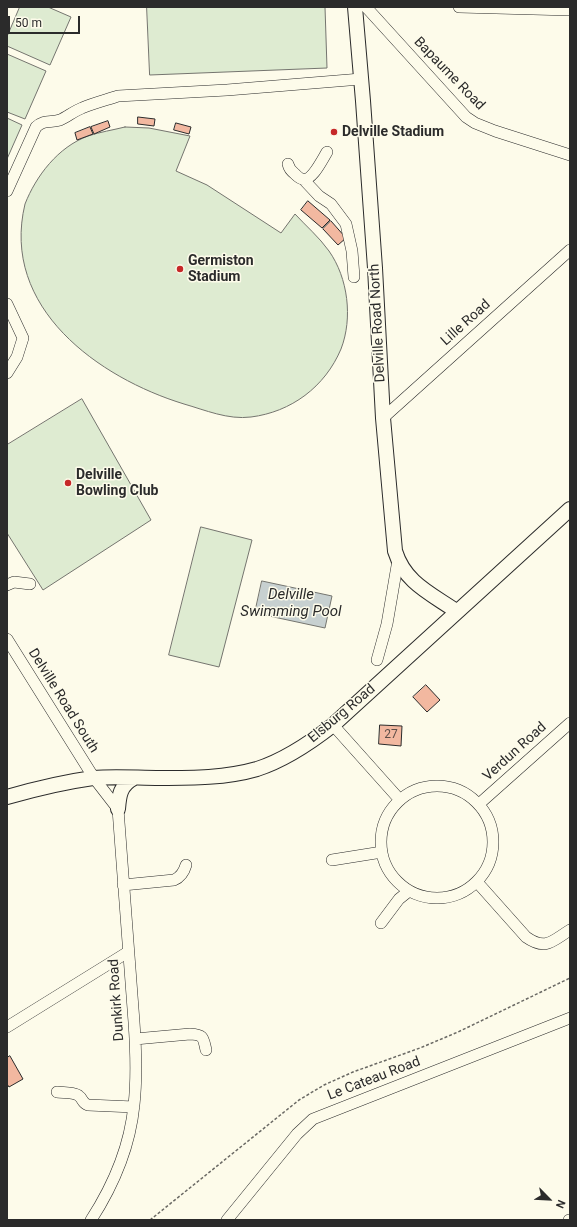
<!DOCTYPE html>
<style>
body{margin:0}
#map{position:relative;width:577px;height:1227px;overflow:hidden;background:#fdfbea;font-family:Roboto,sans-serif}
canvas{display:block}
.frame{position:absolute;inset:0;border:8px solid #2b2b2b;pointer-events:none}
.north{position:absolute;left:529px;top:1179px;width:40px;height:40px;-webkit-text-stroke:3px #fdfbea;paint-order:stroke;rotate:114deg;font-size:11px;font-weight:700;line-height:16px;text-align:center;color:#2b2b2b}
.north::after{content:'';display:block;margin:auto;width:14px;height:18px;background:#2b2b2b;clip-path:polygon(50% 0,100% 100%,50% 72%,0 100%)}
.scale{position:absolute;left:8px;top:16px;width:72px;height:18px;box-sizing:border-box;border:2px solid #2b2b2b;border-top:0;padding-left:5px;font-size:12px;line-height:14px;white-space:nowrap;color:#2b2b2b;-webkit-text-stroke:3px #fdfbea;paint-order:stroke}
</style>
<div id="map">
<canvas width="577" height="1227"></canvas>
<div class="frame"></div>
<div class="north">N</div>
<div class="scale">50 m</div>
</div>
<script>
const ctx = document.querySelector('canvas').getContext('2d');
ctx.lineJoin = 'round';
function paint(path, color) {
  ctx.fillStyle = color;
  ctx.fill(path, 'evenodd');
}
function strokePath(path, color, width, dash) {
  ctx.strokeStyle = color;
  ctx.lineWidth = width;
  ctx.lineCap = dash ? 'butt' : 'round';
  ctx.setLineDash(dash || []);
  ctx.stroke(path);
}
function drawText(font, color, halo, rows, align = 'center') {
  ctx.font = font + ' Roboto,sans-serif';
  ctx.lineWidth = 3;
  ctx.setLineDash([]);
  ctx.textBaseline = 'middle';
  ctx.strokeStyle = halo;
  ctx.fillStyle = color;
  for (const [text, x, y, turn = 0] of rows) {
    ctx.save();
    ctx.translate(x, y);
    ctx.rotate((+turn || 0) * Math.PI / 180);
    ctx.textAlign = isNaN(turn) ? turn : align;
    if (halo) ctx.strokeText(text, 0, 0);
    ctx.fillText(text, 0, 0);
    ctx.restore();
  }
}
const green = new Path2D(`
 M 20,7 L 48,7 L 71,17 L 50,65 L 7,46 L 7,37 Z
 M 147,7 L 325,7 L 327,68 L 150,75 Z
 M 7,54 L 46,71 L 25,119 L 7,112 Z
 M 7,118 L 22,125 L 7,159 Z
 M 125,127 L 149,128 L 190,136 L 176,171 L 207,185 L 281,233 L 295,214 C 306,226 319,237 329,251 C 348,278 353,318 341,349 C 325,387 291,412 251,417 C 228,420 205,410 184,404 C 99,378 0,308 25,204 C 36,176 58,147 88,136 C 100,132 113,130 125,127 Z
 M 82,399 L 151,520 L 43,590 L 7,533 L 7,445 Z
 M 201,527 L 252,540 L 219,667 L 169,655 Z`);
const water = new Path2D(`
 M 262,581 L 332,596 L 325,628 L 255,613 Z`);
const building = new Path2D(`
 M 138,117 L 155,119 L 154,126 L 138,124 Z
 M 108,121 L 110,127 L 94,134 L 91,127 Z
 M 176,123 L 191,127 L 189,134 L 174,130 Z
 M 90,127 L 93,134 L 77,140 L 75,133 Z
 M 308,201 L 330,220 L 322,228 L 301,210 Z
 M 331,221 L 346,238 L 338,245 L 323,229 Z
 M 426,685 L 440,700 L 427,712 L 413,697 Z
 M 380,725 L 402,726 L 401,746 L 379,744 Z
 M 10,1056 L 23,1079 L 9,1087 L 7,1084 L 7,1058 Z`);
const path = new Path2D(`
 M 150,1220 L 299,1100 L 324,1085 L 353,1072 L 420,1048 L 458,1032 L 570,978`);
const minor = new Path2D(`
 M 366,7 L 466,117 L 475,123 L 495,131 L 570,155
 M 459,7 L 570,10
 M 288,164 C 289,169 291,171 295,174 C 297,176 300,179 303,179 C 312,181 322,160 327,152
 M 304,180 L 319,196 L 331,204 L 346,224 L 352,251 L 354,277
 M 7,191 L 36,127 C 44,119 51,123 60,120 C 67,117 74,111 82,108 C 94,103 106,100 118,96 L 227,90 L 361,79
 M 7,304 L 23,338 L 17,357 L 7,373
 M 383,418 L 570,250
 M 7,585 L 14,582 L 30,584
 M 7,639 L 94,778 L 118,809 L 134,1022 C 136,1050 137,1078 134,1105 C 130,1146 113,1186 91,1220
 M 377,660 L 387,624 L 398,560
 M 333,725 L 400,800
 M381 842a56 56 0 1 1 112 0a56 56 0 1 1-112 0Z
 M 479,804 L 570,723
 M 332,860 L 382,852
 M 477,882 L 526,937 C 546,951 552,941 570,930
 M 123,885 L 174,880 C 181,877 184,872 186,865
 M 381,923 L 399,899 L 409,891
 M 7,1027 L 128,952
 M 135,1039 L 190,1034 C 204,1035 203,1037 206,1050
 M 57,1092 C 63,1093 75,1092 79,1096 C 83,1099 82,1103 88,1105 L 134,1107
 M 227,1220 L 297,1134 L 313,1119 L 570,1018
 M 569,1220 L 570,1220`);
const major = new Path2D(`
 M 355,7 L 363,101 L 375,268 L 383,418 L 395,551 C 405,583 430,593 456,611
 M 7,797 C 35,789 64,782 93,778 C 115,776 138,778 160,778 C 192,778 226,778 257,769 C 285,760 310,743 333,725 L 570,509
 M 118,809 C 119,796 120,785 134,778`);
const markers = [
 [334,132,4,"#c62828"],
 [180,269,4,"#c62828"],
 [68,483,4,"#c62828"]
];
const numberNames = [
 ["27",391,735]
];
const streetNames = [
 ["Bapaume Road",449,74,46],
 ["Delville Road North",378,323,-93],
 ["Lille Road",466,323,-42],
 ["Delville Road South",63,701,58],
 ["Elsburg Road",342,714,-40],
 ["Verdun Road",515,752,-42],
 ["Dunkirk Road",117,1000,-94],
 ["Le Cateau Road",374,1079,-21]
];
const poiNames = [
 ["Delville Stadium",342,132],
 ["Germiston",188,261],
 ["Stadium",188,277],
 ["Delville",76,475],
 ["Bowling Club",76,491]
];
const waterNames = [
 ["Delville",291,595],
 ["Swimming Pool",291,612]
];
paint(green, '#deebd1');
strokePath(green, '#74746e', 1);
paint(water, '#c7d0d0');
strokePath(water, '#74746e', 1);
paint(building, '#f2b8a0');
strokePath(building, '#2b2b2b', 1);
strokePath(minor, '#2b2b2b', 12);
strokePath(major, '#2b2b2b', 16);
strokePath(path, '#6a6964', 1.5, [3, 2]);
strokePath(minor, '#fdfbea', 11);
strokePath(major, '#fdfbea', 14);
for (const [x, y, r, color] of markers) {
  const dot = new Path2D();
  dot.arc(x, y, r, 0, 2 * Math.PI);
  ctx.fillStyle = color;
  ctx.fill(dot);
  strokePath(dot, '#fdfbea', 1.5);
}
drawText('12px', '#5d4e48', null, numberNames);
drawText('14px', '#2b2b2b', '#fdfbea', streetNames);
drawText('bold 14px', '#2b2b2b', '#fdfbea', poiNames, 'left');
drawText('italic 15px', '#2b2b2b', '#fdfbea', waterNames);
</script>
